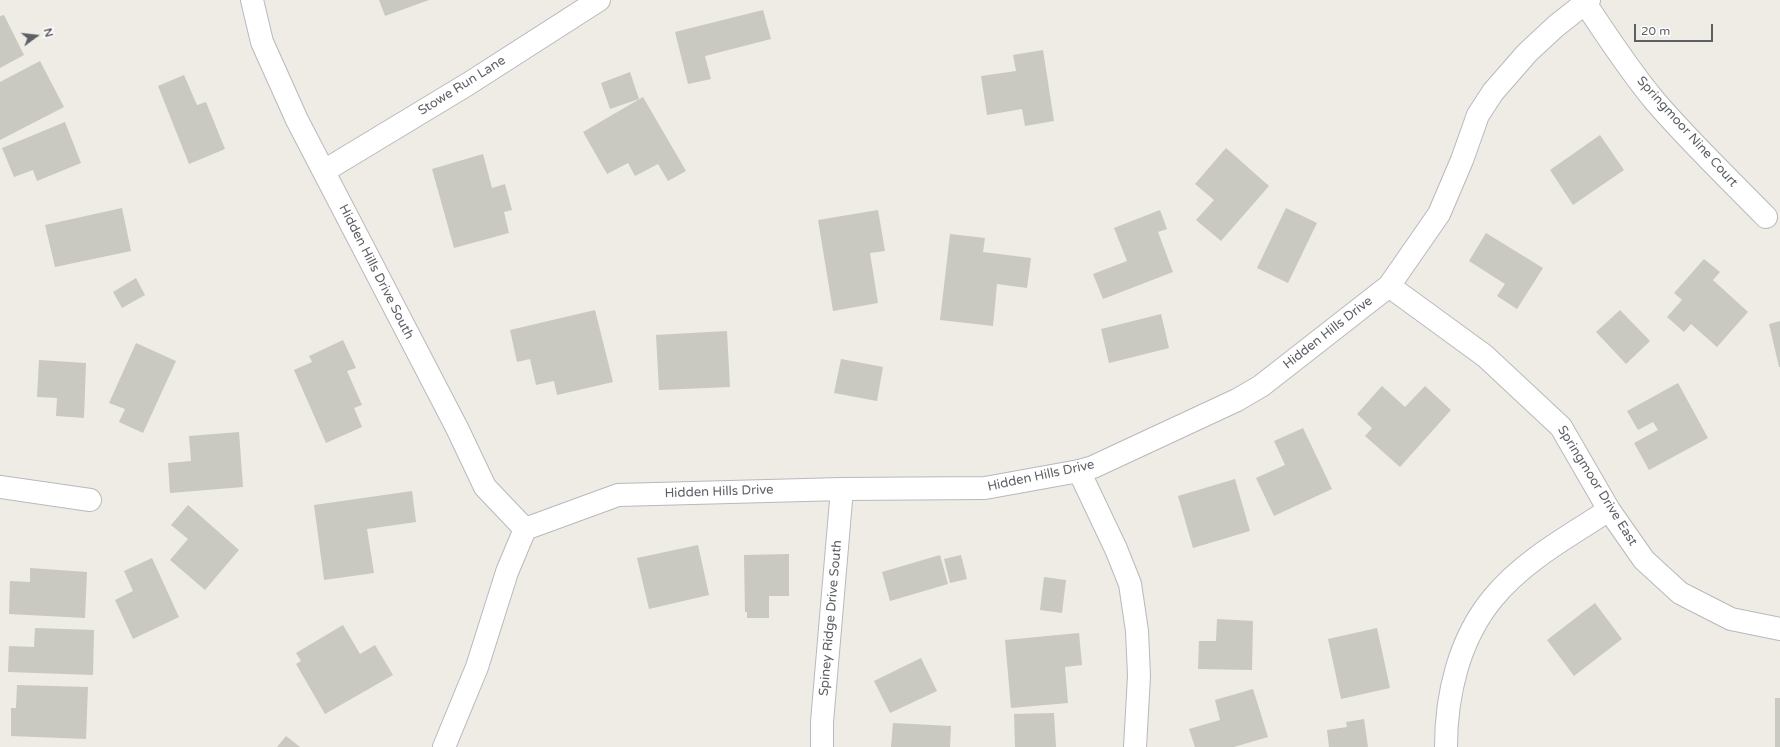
<!DOCTYPE html>
<style>
body{margin:0}
#map{position:relative;width:1780px;height:747px;overflow:hidden;background:#eeece4;font-family:"Varela Round",sans-serif}
canvas{display:block}
.north{position:absolute;left:16px;top:16px;width:40px;height:40px;-webkit-text-stroke:3px #fff;paint-order:stroke;rotate:75deg;font-size:11px;font-weight:700;line-height:16px;text-align:center;color:#5c5f64}
.north::after{content:'';display:block;margin:auto;width:14px;height:18px;background:#5c5f64;clip-path:polygon(50% 0,100% 100%,50% 72%,0 100%)}
.scale{position:absolute;left:1634px;top:24px;width:79px;height:18px;box-sizing:border-box;border:2px solid #5c5f64;border-top:0;padding-left:5px;font-size:12px;line-height:14px;white-space:nowrap;color:#5c5f64;-webkit-text-stroke:3px #fff;paint-order:stroke}
</style>
<div id="map">
<canvas width="1780" height="747"></canvas>
<div class="north">N</div>
<div class="scale">20 m</div>
</div>
<script>
const ctx = document.querySelector('canvas').getContext('2d');
ctx.lineJoin = 'round';
function paint(path, color) {
  ctx.fillStyle = color;
  ctx.fill(path, 'evenodd');
}
function strokePath(path, color, width, dash) {
  ctx.strokeStyle = color;
  ctx.lineWidth = width;
  ctx.lineCap = dash ? 'butt' : 'round';
  ctx.setLineDash(dash || []);
  ctx.stroke(path);
}
function drawText(font, color, halo, rows, align = 'center') {
  ctx.font = font + ' "Varela Round",sans-serif';
  ctx.lineWidth = 4;
  ctx.setLineDash([]);
  ctx.textBaseline = 'middle';
  ctx.strokeStyle = halo;
  ctx.fillStyle = color;
  for (const [text, x, y, turn = 0] of rows) {
    ctx.save();
    ctx.translate(x, y);
    ctx.rotate((+turn || 0) * Math.PI / 180);
    ctx.textAlign = isNaN(turn) ? turn : align;
    if (halo) ctx.strokeText(text, 0, 0);
    ctx.fillText(text, 0, 0);
    ctx.restore();
  }
}
const building = new Path2D(`
 M 379,0 L 429,0 L 385,16 Z
 M 763,10 L 771,39 L 705,56 L 711,79 L 688,84 L 675,32 Z
 M 4,15 L 24,55 L 0,68 L 0,16 Z
 M 1043,50 L 1054,121 L 1025,126 L 1022,109 L 987,115 L 981,76 L 1016,71 L 1013,55 Z
 M 40,61 L 64,107 L 0,140 L 0,82 Z
 M 630,72 L 639,99 L 610,109 L 601,83 Z
 M 184,75 L 197,105 L 206,102 L 225,149 L 189,164 L 158,86 Z
 M 643,97 L 686,171 L 668,181 L 658,164 L 635,176 L 628,163 L 607,174 L 583,132 Z
 M 65,122 L 81,163 L 37,181 L 33,170 L 14,177 L 2,148 Z
 M 1600,135 L 1624,170 L 1573,205 L 1550,170 Z
 M 1226,148 L 1269,186 L 1221,241 L 1196,220 L 1214,200 L 1195,184 Z
 M 483,154 L 492,188 L 505,184 L 512,210 L 504,212 L 509,233 L 454,248 L 432,169 Z
 M 122,208 L 131,251 L 55,267 L 45,225 Z
 M 1286,208 L 1317,223 L 1288,283 L 1257,268 Z
 M 878,210 L 885,251 L 870,253 L 878,303 L 833,311 L 818,220 Z
 M 1160,210 L 1167,229 L 1158,232 L 1173,272 L 1103,299 L 1093,274 L 1127,261 L 1114,228 Z
 M 1486,233 L 1543,268 L 1517,309 L 1497,296 L 1505,284 L 1469,261 Z
 M 950,234 L 985,238 L 983,252 L 1031,258 L 1027,288 L 997,284 L 993,326 L 940,320 Z
 M 1704,259 L 1720,272 L 1713,280 L 1748,312 L 1717,347 L 1691,324 L 1684,332 L 1667,317 L 1682,300 L 1674,293 Z
 M 136,278 L 145,295 L 122,308 L 113,292 Z
 M 595,310 L 613,382 L 557,395 L 554,381 L 536,385 L 530,359 L 517,362 L 510,330 Z
 M 1620,310 L 1650,341 L 1626,364 L 1596,332 Z
 M 1161,314 L 1169,348 L 1109,363 L 1101,329 Z
 M 1780,321 L 1780,367 L 1779,367 L 1769,324 Z
 M 727,331 L 730,387 L 659,390 L 656,335 Z
 M 343,340 L 356,368 L 347,371 L 362,405 L 354,408 L 362,427 L 326,443 L 294,370 L 312,362 L 309,356 Z
 M 136,343 L 176,361 L 143,433 L 119,422 L 125,409 L 109,403 Z
 M 841,359 L 883,367 L 877,401 L 834,393 Z
 M 39,360 L 86,363 L 84,418 L 56,416 L 57,398 L 37,397 Z
 M 1678,383 L 1708,438 L 1649,470 L 1634,443 L 1658,430 L 1653,422 L 1638,430 L 1627,411 Z
 M 1382,386 L 1405,407 L 1425,386 L 1451,410 L 1400,467 L 1365,436 L 1372,428 L 1357,414 Z
 M 1303,428 L 1332,489 L 1274,516 L 1256,478 L 1285,465 L 1274,441 Z
 M 239,432 L 243,487 L 170,493 L 168,463 L 191,461 L 189,436 Z
 M 1235,479 L 1250,531 L 1193,548 L 1178,496 Z
 M 412,491 L 416,522 L 367,529 L 374,573 L 324,580 L 314,505 Z
 M 188,505 L 239,550 L 205,590 L 170,560 L 188,539 L 171,525 Z
 M 698,545 L 709,595 L 649,609 L 637,558 Z
 M 789,554 L 789,596 L 769,596 L 769,618 L 747,618 L 747,612 L 745,612 L 744,555 Z
 M 940,555 L 948,584 L 890,601 L 882,572 Z
 M 961,555 L 967,579 L 950,583 L 944,559 Z
 M 152,558 L 179,617 L 133,639 L 115,600 L 133,591 L 124,571 Z
 M 30,568 L 87,572 L 85,618 L 9,614 L 10,581 L 30,582 Z
 M 1044,577 L 1066,580 L 1062,613 L 1040,610 Z
 M 1595,603 L 1622,639 L 1574,676 L 1547,640 Z
 M 1217,619 L 1253,621 L 1252,670 L 1198,669 L 1199,641 L 1216,641 Z
 M 343,625 L 360,654 L 375,645 L 393,675 L 325,714 L 296,664 L 301,661 L 296,653 Z
 M 35,628 L 94,630 L 93,675 L 8,672 L 9,646 L 34,647 Z
 M 1377,628 L 1390,688 L 1341,699 L 1328,639 Z
 M 1079,633 L 1082,665 L 1065,667 L 1068,703 L 1011,708 L 1005,640 Z
 M 921,658 L 937,691 L 890,713 L 874,681 Z
 M 17,685 L 88,687 L 86,739 L 11,736 L 11,708 L 16,708 Z
 M 1253,689 L 1268,737 L 1234,747 L 1195,747 L 1189,729 L 1220,720 L 1215,700 Z
 M 1775,698 L 1780,698 L 1780,747 L 1775,747 Z
 M 1054,713 L 1056,747 L 1015,747 L 1014,714 Z
 M 1364,719 L 1368,747 L 1329,747 L 1327,730 L 1347,727 L 1346,722 Z
 M 893,723 L 951,726 L 950,747 L 891,747 Z
 M 286,736 L 300,747 L 277,747 Z`);
const minor = new Path2D(`
 M 252,0 L 262,42 L 297,120 L 457,428 L 485,487 L 525,529
 M 1585,3 C 1607,36 1629,70 1654,100 C 1689,141 1728,178 1766,217
 M 324,171 L 468,84 L 599,0
 M 1389,286 L 1485,356 L 1561,427 L 1609,510 L 1644,560 L 1680,593 L 1731,619 L 1780,629
 M 1079,471 L 1116,549 L 1130,584 L 1137,631 L 1139,676 L 1135,747
 M 0,487 L 90,500
 M 444,747 L 477,667 L 507,572 L 525,529 L 618,495 L 842,489 L 985,488 L 1079,471 L 1093,467 L 1237,400 L 1261,386 L 1389,286 L 1439,214 L 1462,160 L 1478,115 L 1493,92 L 1527,53 L 1556,26 L 1589,0
 M 822,747 L 822,722 L 842,489
 M 1446,747 C 1446,695 1459,639 1493,598 C 1523,561 1569,536 1609,510`);
const streetNames = [
 ["Stowe Run Lane",462,86,-32],
 ["Springmoor Nine Court",1687,132,48],
 ["Hidden Hills Drive South",376,272,63],
 ["Hidden Hills Drive",1328,333,-38],
 ["Hidden Hills Drive",1041,476,-12],
 ["Springmoor Drive East",1597,486,58],
 ["Hidden Hills Drive",719,492,-2],
 ["Spiney Ridge Drive South",831,618,-85]
];
paint(building, '#c9c8c1');
strokePath(minor, '#b7b9bd', 24);
strokePath(minor, '#fff', 22);
drawText('13px', '#5c5f64', '#fff', streetNames);
</script>
